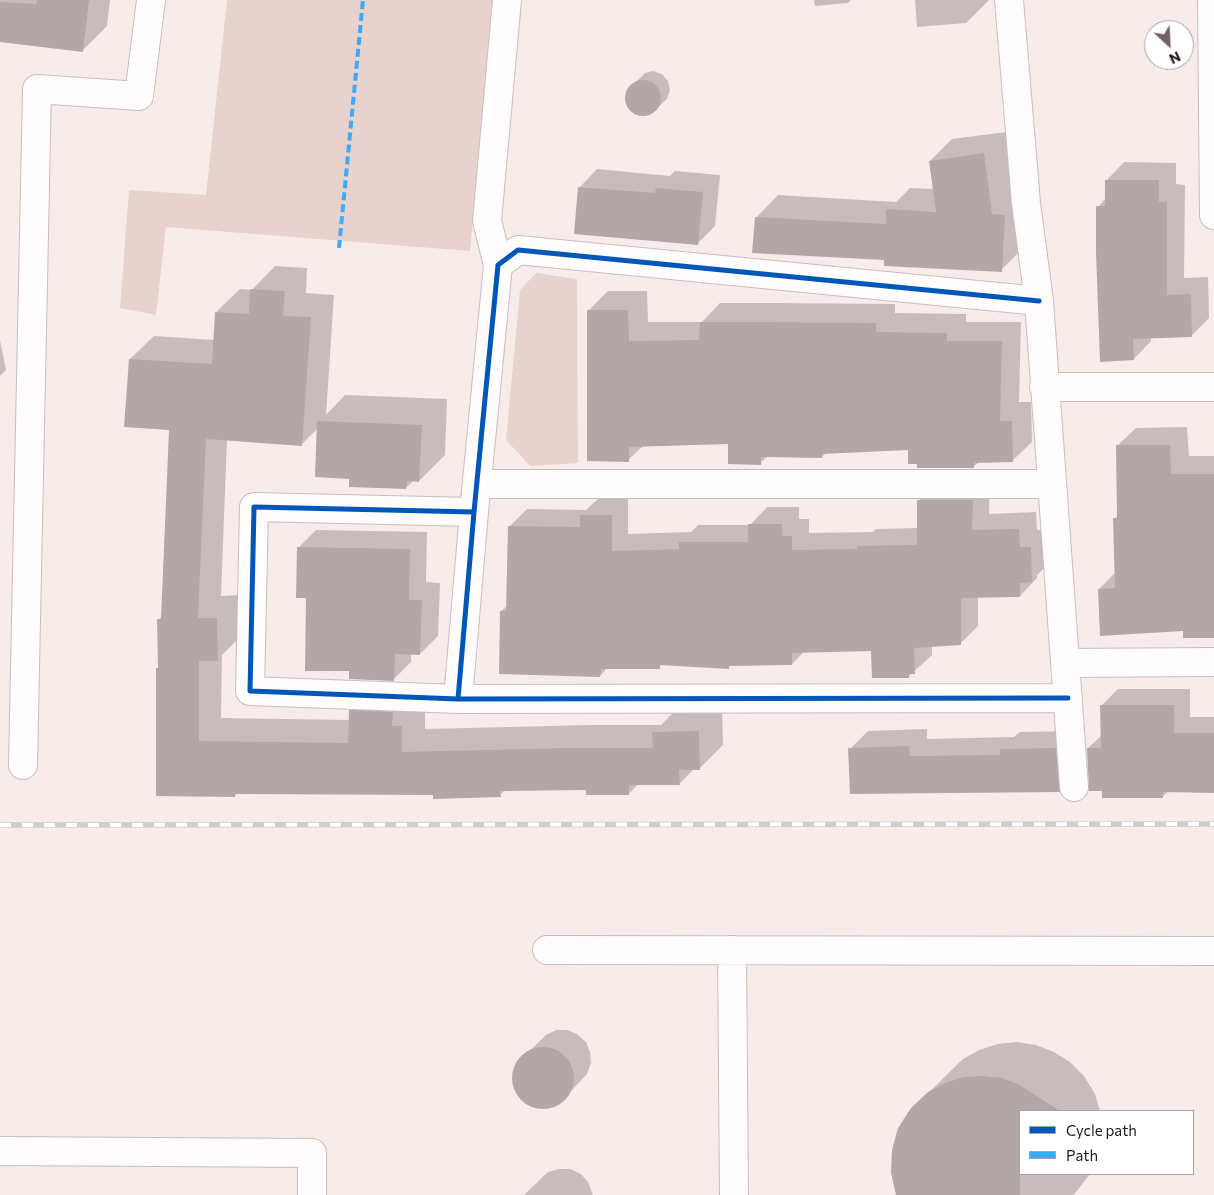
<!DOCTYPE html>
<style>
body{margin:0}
#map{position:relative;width:1214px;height:1195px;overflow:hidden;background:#f8eceb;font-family:Commissioner,sans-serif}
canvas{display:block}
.legend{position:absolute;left:1019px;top:1110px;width:175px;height:65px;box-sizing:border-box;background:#fff;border:1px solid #a8a3a2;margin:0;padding:6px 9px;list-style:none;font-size:15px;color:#251817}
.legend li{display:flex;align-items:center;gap:10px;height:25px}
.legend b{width:25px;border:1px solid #a8a3a2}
.north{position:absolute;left:1144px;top:20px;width:50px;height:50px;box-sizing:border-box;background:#fff;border:1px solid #a8a3a2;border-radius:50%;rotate:155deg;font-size:14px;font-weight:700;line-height:20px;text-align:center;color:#251817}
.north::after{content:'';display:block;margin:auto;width:18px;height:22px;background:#6f6261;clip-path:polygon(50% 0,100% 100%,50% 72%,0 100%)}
</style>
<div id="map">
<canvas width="1214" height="1195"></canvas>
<ul class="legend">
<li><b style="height:6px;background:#0057b8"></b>Cycle path</li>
<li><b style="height:6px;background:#3fa9f5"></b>Path</li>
</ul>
<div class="north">N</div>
</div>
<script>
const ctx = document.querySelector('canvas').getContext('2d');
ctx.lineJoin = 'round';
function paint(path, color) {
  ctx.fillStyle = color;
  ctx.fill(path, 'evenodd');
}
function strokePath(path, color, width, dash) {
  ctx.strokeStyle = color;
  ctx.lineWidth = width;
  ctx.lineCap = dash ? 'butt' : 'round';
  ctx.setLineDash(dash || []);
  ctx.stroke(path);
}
const green = new Path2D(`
 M 227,0 L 494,0 L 470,251 L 166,227 L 156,315 L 120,308 L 129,190 L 206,195 Z
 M 536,273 L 577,279 L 578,463 L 530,466 L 506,440 L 520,290 Z`);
const shadow = new Path2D(`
 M 0,0 L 110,0 L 107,26 L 82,51 L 0,41 Z
 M 814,0 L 851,0 L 848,3 L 815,6 Z
 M 915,0 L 989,0 L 966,23 L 917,27 Z
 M 653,71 L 662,74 L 668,81 L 670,90 L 667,99 L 651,114 L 642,116 L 634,113 L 628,106 L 626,97 L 629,89 L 645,73 Z
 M 1006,132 L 1023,248 L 1001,270 L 885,259 L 756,218 L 778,195 L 896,202 L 910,188 L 934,189 L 930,161 L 952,139 Z
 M 1124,162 L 1176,163 L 1176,184 L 1185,185 L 1184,278 L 1208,277 L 1209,318 L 1191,336 L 1151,337 L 1151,341 L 1134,359 L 1098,207 L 1106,198 L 1107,180 Z
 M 597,169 L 670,176 L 675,171 L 720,175 L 715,226 L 697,244 L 580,187 Z
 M 275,266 L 307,268 L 306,293 L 334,295 L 326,415 L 345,395 L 447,399 L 445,455 L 419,481 L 413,481 L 406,488 L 351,477 L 318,428 L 302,444 L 227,439 L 221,596 L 240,595 L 241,636 L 222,655 L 221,718 L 350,720 L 350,711 L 373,688 L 425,703 L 425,729 L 590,725 L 661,725 L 677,709 L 722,708 L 723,745 L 699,769 L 694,769 L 679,784 L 638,784 L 629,794 L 587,788 L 505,790 L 500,795 L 238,792 L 235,796 L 157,795 L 157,669 L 159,666 L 159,620 L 162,616 L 171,428 L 130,359 L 154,336 L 215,340 L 216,312 L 240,289 L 252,290 Z
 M 608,291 L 647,291 L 648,322 L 702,322 L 720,303 L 773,303 L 895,304 L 895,313 L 966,314 L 966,322 L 1021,322 L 1019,402 L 1031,402 L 1032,442 L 1012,461 L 979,462 L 973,467 L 918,463 L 910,449 L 826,453 L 822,457 L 768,456 L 760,463 L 729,443 L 643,446 L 628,460 L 589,310 Z
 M 0,340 L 6,370 L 0,376 Z
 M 1187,427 L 1189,456 L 1214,456 L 1214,637 L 1184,630 L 1099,589 L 1116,572 L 1114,519 L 1119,515 L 1118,445 L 1136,428 Z
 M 936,483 L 990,483 L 989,514 L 1036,512 L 1037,530 L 1048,530 L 1048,564 L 1037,575 L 1037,578 L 1020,596 L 978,597 L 978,626 L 960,644 L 932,645 L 932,655 L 909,676 L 873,650 L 805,651 L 792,664 L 731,665 L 728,668 L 662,664 L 659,667 L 607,668 L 600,676 L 501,611 L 507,606 L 509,527 L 527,509 L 586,510 L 599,498 L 628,498 L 628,534 L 691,532 L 698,525 L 750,525 L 767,507 L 799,507 L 799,519 L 809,519 L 809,533 L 873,532 L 876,529 L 919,528 L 919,500 Z
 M 316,530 L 427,532 L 426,582 L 440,583 L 438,636 L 420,654 L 411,653 L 411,662 L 393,680 L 350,670 L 308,597 L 298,548 Z
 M 1118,689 L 1190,689 L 1190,717 L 1214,717 L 1214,792 L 1169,791 L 1162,797 L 1103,790 L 1088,748 L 1102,735 L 1101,706 Z
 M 927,729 L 927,739 L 1014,737 L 1020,732 L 1073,731 L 1077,773 L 1059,790 L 850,749 L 868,731 Z
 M 556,1030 L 567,1030 L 577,1034 L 586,1042 L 590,1052 L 591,1063 L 587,1074 L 562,1101 L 552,1106 L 541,1107 L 529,1104 L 520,1097 L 514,1086 L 514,1073 L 518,1062 L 546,1035 Z
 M 1017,1042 L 1036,1045 L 1054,1052 L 1070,1062 L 1084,1076 L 1095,1094 L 1100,1111 L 1020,1111 L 1020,1174 L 1090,1174 L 1076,1192 L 1073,1195 L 897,1195 L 912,1109 L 963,1059 L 979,1050 L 998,1044 Z
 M 559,1169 L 570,1169 L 581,1174 L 588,1182 L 593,1195 L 524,1195 L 548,1172 Z`);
const building = new Path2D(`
 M 37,0 L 89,0 L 83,52 L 0,42 L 0,2 L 36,4 Z
 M625 98a18 18 0 1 1 36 0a18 18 0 1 1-36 0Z
 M 984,153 L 992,214 L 1005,215 L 1002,272 L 884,266 L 884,260 L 752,253 L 755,217 L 886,224 L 886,209 L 936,212 L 929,161 Z
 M 1105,180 L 1159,180 L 1159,202 L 1167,202 L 1167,295 L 1191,294 L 1192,337 L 1133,339 L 1134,360 L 1100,362 L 1096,252 L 1096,206 L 1105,206 Z
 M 578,187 L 655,193 L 656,188 L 703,192 L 698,245 L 574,234 Z
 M 250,289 L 285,291 L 283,316 L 311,317 L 302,446 L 206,439 L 198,618 L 217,618 L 218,661 L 199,661 L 199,741 L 348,743 L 349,710 L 393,712 L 392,726 L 402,726 L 402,752 L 565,748 L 653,748 L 652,732 L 699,731 L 700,770 L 679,770 L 680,785 L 629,785 L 629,795 L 586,795 L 586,790 L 500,791 L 501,797 L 433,799 L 433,795 L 235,794 L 235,797 L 156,796 L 156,668 L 158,668 L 157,619 L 161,619 L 169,430 L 124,427 L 129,359 L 212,364 L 215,312 L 249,314 Z
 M 587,310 L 628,310 L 629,341 L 699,340 L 700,322 L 753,322 L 876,323 L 876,332 L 947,333 L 947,341 L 1002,341 L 1000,421 L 1012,421 L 1013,462 L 974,463 L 974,468 L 917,468 L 917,464 L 908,464 L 908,450 L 822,454 L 822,458 L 761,457 L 761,465 L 728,464 L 728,444 L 629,447 L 629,462 L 587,461 Z
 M 317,421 L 422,425 L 419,482 L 407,481 L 406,489 L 349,487 L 349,479 L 315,477 Z
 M 1116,445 L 1170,445 L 1171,474 L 1214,474 L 1214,638 L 1183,638 L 1183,631 L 1100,636 L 1098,589 L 1115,588 L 1113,518 L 1117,518 Z
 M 917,500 L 973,500 L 972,530 L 1019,529 L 1020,547 L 1031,547 L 1032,582 L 1020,583 L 1020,597 L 961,598 L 961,645 L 914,648 L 915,674 L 909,674 L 909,678 L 872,678 L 871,651 L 792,653 L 792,665 L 729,666 L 729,669 L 660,665 L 660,669 L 601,669 L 600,677 L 499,674 L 500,611 L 506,611 L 508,526 L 580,527 L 580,515 L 612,515 L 612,551 L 679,549 L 679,542 L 748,542 L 748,524 L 782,524 L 782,536 L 792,536 L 792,550 L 857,549 L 857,546 L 917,545 Z
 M 297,547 L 410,549 L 409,600 L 422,600 L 420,655 L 395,654 L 394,681 L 349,679 L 349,671 L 305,671 L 306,598 L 296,598 Z
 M 1100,705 L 1174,705 L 1174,733 L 1214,733 L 1214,793 L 1163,792 L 1163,798 L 1102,798 L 1102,791 L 1089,791 L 1087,748 L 1101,748 Z
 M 909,746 L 910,756 L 1000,755 L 1000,749 L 1056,748 L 1060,792 L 850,794 L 848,748 Z
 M512 1078a31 31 0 1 1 62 0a31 31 0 1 1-62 0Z
 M 983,1076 L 1002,1078 L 1020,1085 L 1060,1111 L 1020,1111 L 1020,1195 L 896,1195 L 891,1173 L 892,1150 L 898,1128 L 911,1108 L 928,1092 L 945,1083 L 963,1077 Z`);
const minor = new Path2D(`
 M 1009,0 L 1026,203 L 1039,301 L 1074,787
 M 1212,0 L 1214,215
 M 498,265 L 487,221 L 507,0
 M 1044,387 L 1214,387
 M 477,484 L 1051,484
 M 474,512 L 254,507 L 250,691 L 458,699 L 1068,698
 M 1065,663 L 1214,662
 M 458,699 L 474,512 L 498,265 L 518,250 L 1039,301
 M 23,765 L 37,89 L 139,96 L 151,0
 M 547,950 L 1214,951
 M 732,950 L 734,1195
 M 0,1151 L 312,1153 L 312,1195`);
const rail = new Path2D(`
 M 0,825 L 1214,824`);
const quiet = new Path2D(`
 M 339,248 L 363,0`);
const cycleway = new Path2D(`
 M 474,512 L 254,507 L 250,691 L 458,699 L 1068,698
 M 458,699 L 474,512 L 498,265 L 518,250 L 1039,301`);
paint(green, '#e8d2ce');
paint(shadow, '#0003');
paint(building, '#b2a7a6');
strokePath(minor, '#c9bdbc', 30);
strokePath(minor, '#fefcfc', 28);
strokePath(rail, '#d1cdcd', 5.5);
strokePath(rail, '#fff', 4, [11]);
strokePath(quiet, '#3fa9f5', 4, [8, 4]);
strokePath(cycleway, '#0057b8', 5);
</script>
